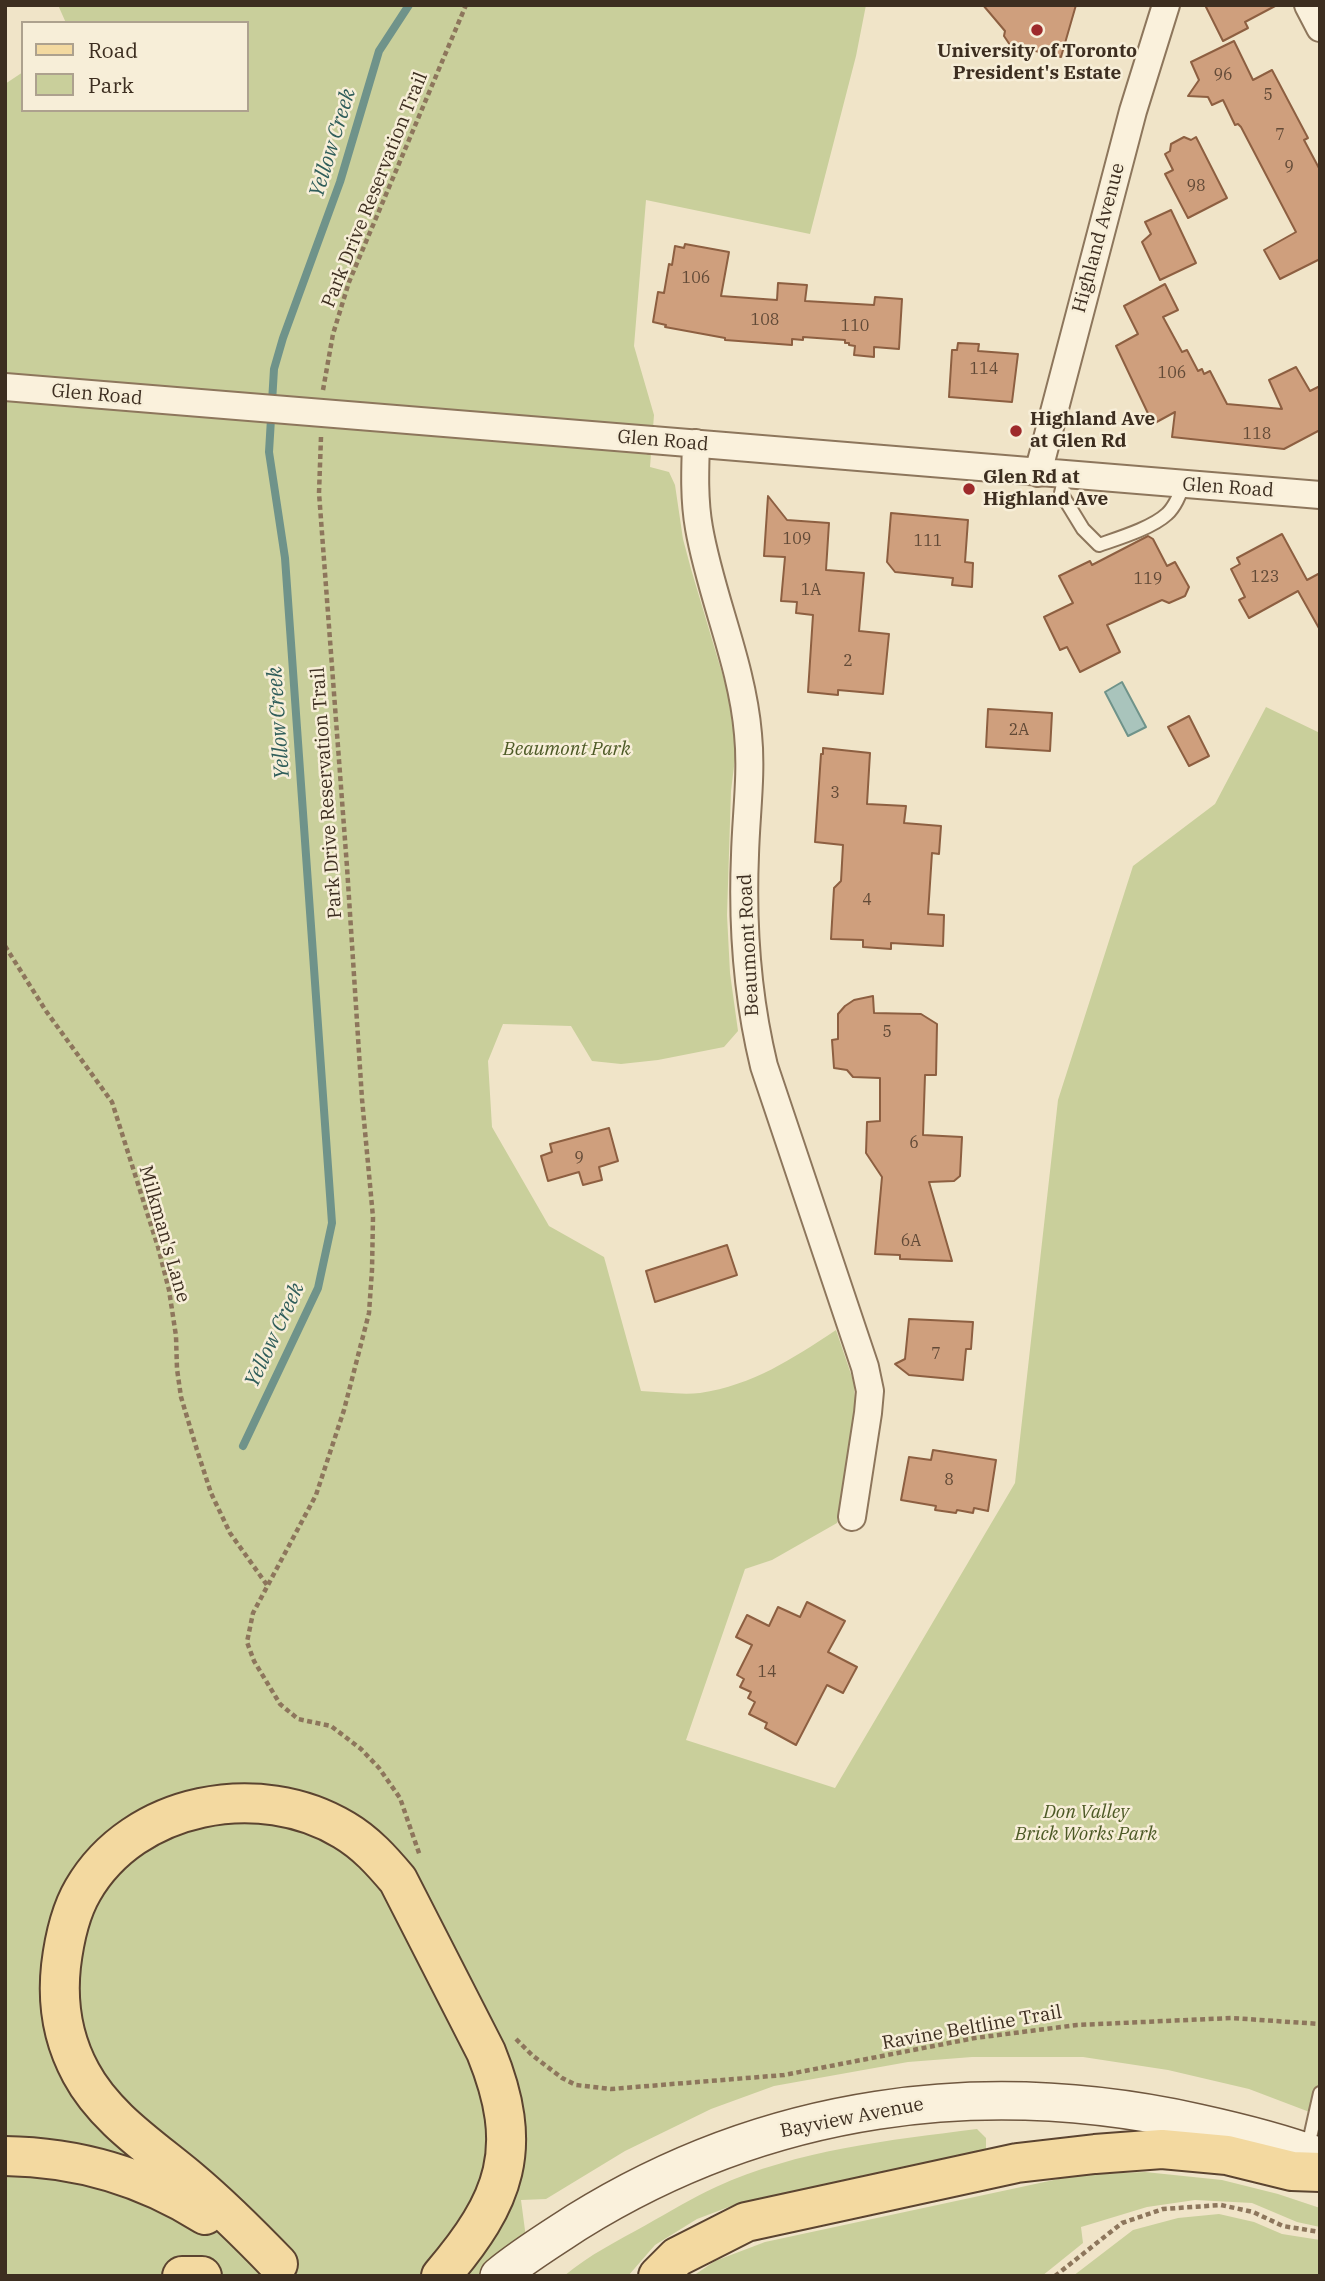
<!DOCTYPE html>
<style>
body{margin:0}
#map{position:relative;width:1325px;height:2281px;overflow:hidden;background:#f0e4c8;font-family:"IBM Plex Serif",serif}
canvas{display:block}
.frame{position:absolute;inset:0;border:7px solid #3d2e20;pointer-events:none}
.legend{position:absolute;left:21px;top:21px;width:228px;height:91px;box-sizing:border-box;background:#f7eed8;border:2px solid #ada18e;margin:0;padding:9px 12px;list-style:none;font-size:21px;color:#3d2e20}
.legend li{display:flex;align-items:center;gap:14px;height:35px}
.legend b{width:35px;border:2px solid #ada18e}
</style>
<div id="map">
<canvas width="1325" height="2281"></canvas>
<div class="frame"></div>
<ul class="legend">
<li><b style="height:9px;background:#f3d9a0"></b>Road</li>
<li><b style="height:19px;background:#c9cf9b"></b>Park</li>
</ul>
</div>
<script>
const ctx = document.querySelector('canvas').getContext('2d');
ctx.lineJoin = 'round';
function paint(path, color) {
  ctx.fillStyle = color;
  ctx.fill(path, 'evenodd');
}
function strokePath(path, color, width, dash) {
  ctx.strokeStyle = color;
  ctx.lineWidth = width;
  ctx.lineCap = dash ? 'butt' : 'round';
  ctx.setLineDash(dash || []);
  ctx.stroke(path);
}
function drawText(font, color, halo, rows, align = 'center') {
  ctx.font = font + ' "IBM Plex Serif",serif';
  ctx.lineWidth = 5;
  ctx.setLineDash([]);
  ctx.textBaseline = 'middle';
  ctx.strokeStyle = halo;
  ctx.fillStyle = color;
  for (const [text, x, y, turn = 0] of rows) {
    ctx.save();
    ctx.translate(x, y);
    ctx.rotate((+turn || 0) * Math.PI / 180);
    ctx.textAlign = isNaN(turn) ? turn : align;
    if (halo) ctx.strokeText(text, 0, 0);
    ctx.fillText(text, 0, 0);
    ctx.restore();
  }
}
const green = new Path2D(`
 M 58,5 L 866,5 L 856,56 L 810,234 L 646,200 L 634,346 L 654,415 L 650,467 L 669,472 L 675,485 L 683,539 L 691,569 L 728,693 L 736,750 L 731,791 L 727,915 L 730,973 L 738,1031 L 724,1047 L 658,1060 L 621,1064 L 592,1061 L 571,1026 L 503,1024 L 488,1061 L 492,1127 L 549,1226 L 604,1257 L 641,1391 C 660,1392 682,1395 700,1393 C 753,1385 792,1359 836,1330 L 854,1383 L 856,1420 L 837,1523 L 772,1560 L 745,1569 L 686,1740 L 835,1788 L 1015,1483 L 1058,1100 L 1133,866 L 1215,804 L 1266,707 L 1320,733 L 1320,2116 L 1249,2089 L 1168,2070 L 1083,2057 L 972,2057 L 908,2062 L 774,2086 L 711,2109 L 625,2151 L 546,2199 L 521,2200 L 531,2276 L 5,2276 L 5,84 L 23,72 L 23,110 L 247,110 L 247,23 L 66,23 Z
 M 977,2129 L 986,2138 L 986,2150 L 734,2205 L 697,2219 L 655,2245 L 628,2276 L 564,2276 C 589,2255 617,2241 646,2225 C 669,2212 692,2198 716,2187 C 797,2150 890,2140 977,2129 Z
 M 1145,2172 L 1222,2180 L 1278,2194 L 1320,2208 L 1320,2227 L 1297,2222 L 1252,2203 L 1195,2200 L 1147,2207 L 1081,2227 L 1083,2243 L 1042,2276 L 693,2276 L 715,2261 L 765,2242 L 1077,2175 Z
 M 1219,2214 L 1254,2222 L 1282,2234 L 1320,2240 L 1320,2276 L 1073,2276 L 1133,2230 L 1178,2218 Z`);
const water = new Path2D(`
 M 1122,682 L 1146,727 L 1128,736 L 1105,692 Z`);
const stream = new Path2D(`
 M 243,1446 L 318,1288 L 332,1223 L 285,558 L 269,452 L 274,369 L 283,338 L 340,182 L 379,51 L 409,5`);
const building = new Path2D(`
 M 983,5 L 1076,5 L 1061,57 L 1010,45 L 1004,36 L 1005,31 Z
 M 1205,5 L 1277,5 L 1245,22 L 1248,28 L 1223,41 Z
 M 1234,41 L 1253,80 L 1272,70 L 1308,138 L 1304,140 L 1320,170 L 1320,259 L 1280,279 L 1264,250 L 1296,232 L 1241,127 L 1238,124 L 1235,125 L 1223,100 L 1212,105 L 1208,97 L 1188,96 L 1199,80 L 1191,62 Z
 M 1184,137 L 1191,140 L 1196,137 L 1227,198 L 1188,218 L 1165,174 L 1173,170 L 1165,154 L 1170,151 L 1171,144 Z
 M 1171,210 L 1196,263 L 1160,280 L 1142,242 L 1151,234 L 1145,222 Z
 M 685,244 L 729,252 L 721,296 L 777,300 L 778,283 L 807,285 L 805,301 L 874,305 L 875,297 L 902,299 L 899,349 L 874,347 L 874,357 L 854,355 L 855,346 L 849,345 L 849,343 L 845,343 L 845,340 L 803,337 L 803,340 L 792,339 L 792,345 L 725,340 L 725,338 L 665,327 L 666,325 L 653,322 L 658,292 L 664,293 L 669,264 L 672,265 L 675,246 L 684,248 Z
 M 1165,284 L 1178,310 L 1163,317 L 1182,352 L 1187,350 L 1198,371 L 1202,369 L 1204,374 L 1210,371 L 1227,404 L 1282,409 L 1269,380 L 1296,367 L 1310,391 L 1320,386 L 1320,430 L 1284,449 L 1172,437 L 1175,412 L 1153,424 L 1116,346 L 1138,334 L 1124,306 Z
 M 958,343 L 979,344 L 978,351 L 1018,354 L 1012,402 L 949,397 L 952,350 L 957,350 Z
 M 768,496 L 787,520 L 829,523 L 826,570 L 864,573 L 859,631 L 889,634 L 883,694 L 838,690 L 838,695 L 808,692 L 813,615 L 796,613 L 797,602 L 781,601 L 785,557 L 764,556 Z
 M 891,513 L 968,520 L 965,562 L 973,563 L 972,587 L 952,585 L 953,578 L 895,572 L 887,562 Z
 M 1282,534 L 1307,580 L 1320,573 L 1320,630 L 1298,591 L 1249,618 L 1239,600 L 1245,597 L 1231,569 L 1240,564 L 1237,558 Z
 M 1148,536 L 1153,539 L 1167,566 L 1175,562 L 1189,587 L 1185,596 L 1169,603 L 1162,600 L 1107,625 L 1120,652 L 1080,672 L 1067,647 L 1060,650 L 1044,617 L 1073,603 L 1059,576 L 1090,561 L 1092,565 Z
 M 988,709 L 1052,713 L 1050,751 L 986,747 Z
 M 1189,716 L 1209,756 L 1189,766 L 1168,727 Z
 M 823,748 L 870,753 L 867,804 L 906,806 L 904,823 L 941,826 L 939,854 L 932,853 L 928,914 L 944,915 L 943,946 L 891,943 L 891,949 L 863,947 L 863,940 L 831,939 L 834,888 L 841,881 L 843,845 L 815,842 L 821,754 L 823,754 Z
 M 873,996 L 874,1013 L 921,1014 L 937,1024 L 936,1075 L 925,1075 L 923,1135 L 962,1137 L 960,1176 L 954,1181 L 929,1182 L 952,1261 L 900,1259 L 900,1255 L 875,1254 L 882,1177 L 866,1153 L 867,1122 L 880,1121 L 880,1078 L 853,1077 L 847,1070 L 834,1068 L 832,1040 L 838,1039 L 838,1014 L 845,1006 L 854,1000 Z
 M 609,1128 L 618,1161 L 599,1167 L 602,1180 L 583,1185 L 579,1172 L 548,1181 L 541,1156 L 552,1152 L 550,1144 Z
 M 727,1245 L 737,1275 L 655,1302 L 646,1271 Z
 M 909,1319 L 973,1322 L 971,1349 L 966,1349 L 963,1380 L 909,1375 L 895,1364 L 905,1359 Z
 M 933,1450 L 996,1460 L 988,1511 L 974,1508 L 973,1513 L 957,1510 L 956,1513 L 935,1510 L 936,1506 L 901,1500 L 909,1457 L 931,1460 Z
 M 807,1602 L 845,1621 L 828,1652 L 857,1667 L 843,1693 L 827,1685 L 796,1745 L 765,1728 L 767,1723 L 749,1714 L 755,1702 L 748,1698 L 751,1692 L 740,1687 L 744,1679 L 737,1675 L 752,1645 L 736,1637 L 747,1615 L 769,1626 L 778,1607 L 800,1617 Z`);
const path = new Path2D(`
 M 323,390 L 333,334 L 349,282 L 466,5
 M 321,437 L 319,493 L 347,867 L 362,1099 L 373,1217 L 372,1270 L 369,1313 L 344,1410 L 316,1495 L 253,1613 L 247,1642 L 254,1661 L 280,1704 L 298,1719 L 331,1726 L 361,1749 L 379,1768 L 400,1798 L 420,1856
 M 5,946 L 46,1011 L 112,1102 L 158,1247 L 169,1290 L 176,1336 L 177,1369 L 181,1397 L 197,1450 L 211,1493 L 230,1533 L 267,1585
 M 516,2039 L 532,2055 L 562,2078 L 576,2085 L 611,2089 L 784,2075 L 975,2038 L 1077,2025 L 1231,2018 L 1320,2024
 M 1055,2276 L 1122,2223 L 1163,2209 L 1221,2205 L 1253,2212 L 1283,2226 L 1320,2232`);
const service = new Path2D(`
 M 1065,475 L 1061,493 L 1083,529 L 1099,545 C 1119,538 1152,528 1167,514 C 1175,507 1180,494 1184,484
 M 1307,2151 L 1320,2093`);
const minor = new Path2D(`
 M 1308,5 L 1320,28
 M 652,440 L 1320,495
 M 696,443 C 695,471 694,500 699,528 C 711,597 742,663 748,734 C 752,774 746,815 745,855 C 742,927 747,996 764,1066 L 865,1367 L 870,1391 L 868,1413 L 852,1517
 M 1038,473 L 1133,111 L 1166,5`);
const secondary = new Path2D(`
 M 499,2276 C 523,2256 551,2239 577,2222 C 767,2104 981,2075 1198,2123 C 1239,2132 1280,2142 1320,2157`);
const primary = new Path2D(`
 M 5,2156 C 77,2157 145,2177 205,2215
 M 278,2264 C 250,2235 221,2206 190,2180 C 152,2148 105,2118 81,2073 C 63,2040 57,2003 61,1966 C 64,1941 70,1912 83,1890 C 134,1802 260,1779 344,1830 C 366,1843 382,1861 398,1880 L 486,2052 C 525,2148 506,2200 441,2276
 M 182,2276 L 202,2276
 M 658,2276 L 677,2257 L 746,2222 L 1017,2163 L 1095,2154 L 1162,2149 L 1227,2155 L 1292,2171 L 1320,2172`);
const minorBridge = new Path2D(`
 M 5,387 L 652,440`);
const markers = [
 [1037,30,7,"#9e2a2b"],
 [1016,431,7,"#9e2a2b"],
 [969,489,7,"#9e2a2b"]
];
const numberNames = [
 ["96",1223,75],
 ["5",1268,95],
 ["7",1280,135],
 ["9",1289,167],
 ["98",1196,186],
 ["106",696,278],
 ["108",765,320],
 ["110",855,326],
 ["114",984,369],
 ["106",1172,373],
 ["118",1257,434],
 ["109",797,539],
 ["111",928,541],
 ["123",1265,577],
 ["119",1148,579],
 ["1A",811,590],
 ["2",848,661],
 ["2A",1019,730],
 ["3",835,793],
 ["4",867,900],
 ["5",887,1032],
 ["6",914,1143],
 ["9",579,1158],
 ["6A",911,1241],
 ["7",936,1354],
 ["8",949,1480],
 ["14",767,1672]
];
const poiNames = [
 ["University of Toronto",1037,52,"center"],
 ["President's Estate",1037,74,"center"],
 ["Highland Ave",1030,420],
 ["at Glen Rd",1030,442],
 ["Glen Rd at",983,478],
 ["Highland Ave",983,500]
];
const streetNames = [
 ["Park Drive Reservation Trail",375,190,-68],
 ["Highland Avenue",1099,238,-75],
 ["Glen Road",97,395,5],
 ["Glen Road",663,441,5],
 ["Glen Road",1228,488,4],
 ["Park Drive Reservation Trail",327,793,-94],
 ["Beaumont Road",749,945,-93],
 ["Milkman's Lane",164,1234,74],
 ["Ravine Beltline Trail",972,2028,-10],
 ["Bayview Avenue",852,2118,-11]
];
const parkNames = [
 ["Beaumont Park",567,750],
 ["Don Valley",1086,1813],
 ["Brick Works Park",1086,1835]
];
const waterNames = [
 ["Yellow Creek",333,143,-73],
 ["Yellow Creek",279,723,-94],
 ["Yellow Creek",275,1335,-65]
];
paint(green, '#c9cf9b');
paint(water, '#a9c4bc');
strokePath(water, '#6f938a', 2);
strokePath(stream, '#6f938a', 8);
paint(building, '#cf9f7d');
strokePath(building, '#8d5f41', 2);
strokePath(service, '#8d765c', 16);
strokePath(minor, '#8d765c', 30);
strokePath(secondary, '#6f573f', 40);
strokePath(primary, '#5b4430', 42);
strokePath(path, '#8d765c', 4.5, [5, 3.5]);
strokePath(service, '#faf1dc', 12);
strokePath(minor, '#faf1dc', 26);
strokePath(secondary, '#faf1dc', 37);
strokePath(primary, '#f3d9a0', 38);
strokePath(minorBridge, '#8d765c', 30, []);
strokePath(minorBridge, '#faf1dc', 26);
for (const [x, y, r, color] of markers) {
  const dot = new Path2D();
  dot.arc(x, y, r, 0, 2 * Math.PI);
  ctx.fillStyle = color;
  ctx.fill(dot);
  strokePath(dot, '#f7eed8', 2.5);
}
drawText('16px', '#624a37', null, numberNames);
drawText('bold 19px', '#3d2e20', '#f7eed8', poiNames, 'left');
drawText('19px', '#3d2e20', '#f7eed8', streetNames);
drawText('italic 19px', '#4d5a26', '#f7eed8', parkNames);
drawText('italic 21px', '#2f5d5a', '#f7eed8', waterNames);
</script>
